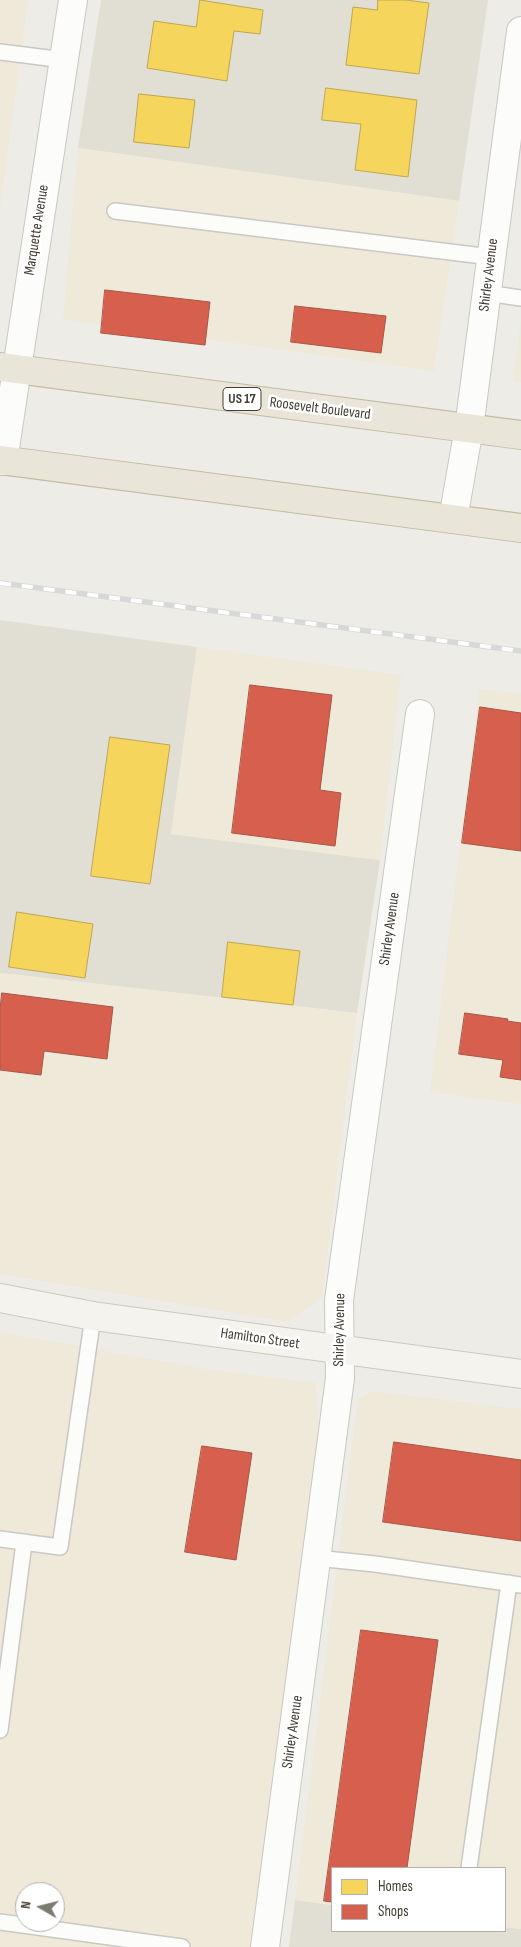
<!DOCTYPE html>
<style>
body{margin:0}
#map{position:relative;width:521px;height:1947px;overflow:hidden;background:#edece6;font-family:"Sofia Sans Condensed",sans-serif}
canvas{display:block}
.legend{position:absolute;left:331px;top:1867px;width:175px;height:65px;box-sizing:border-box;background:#fff;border:1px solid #b3b1ae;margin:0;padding:6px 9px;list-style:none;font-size:15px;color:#413d34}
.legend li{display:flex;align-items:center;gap:10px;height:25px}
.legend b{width:25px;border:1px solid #b3b1ae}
.north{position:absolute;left:15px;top:1882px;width:50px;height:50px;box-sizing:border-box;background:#fff;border:1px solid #b3b1ae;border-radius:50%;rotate:278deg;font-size:14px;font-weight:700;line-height:20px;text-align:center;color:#413d34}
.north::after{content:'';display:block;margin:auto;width:18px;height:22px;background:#7d7a72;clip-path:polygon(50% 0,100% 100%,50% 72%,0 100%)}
</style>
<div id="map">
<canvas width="521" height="1947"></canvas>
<ul class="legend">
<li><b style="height:14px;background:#f6d55c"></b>Homes</li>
<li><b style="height:14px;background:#d6604d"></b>Shops</li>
</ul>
<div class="north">N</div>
</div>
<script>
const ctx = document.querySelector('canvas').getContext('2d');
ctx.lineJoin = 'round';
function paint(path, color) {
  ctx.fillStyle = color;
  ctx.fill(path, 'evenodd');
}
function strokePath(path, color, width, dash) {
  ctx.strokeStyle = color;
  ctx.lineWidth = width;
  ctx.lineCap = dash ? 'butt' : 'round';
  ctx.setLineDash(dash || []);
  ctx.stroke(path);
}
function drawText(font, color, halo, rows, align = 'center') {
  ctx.font = font + ' "Sofia Sans Condensed",sans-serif';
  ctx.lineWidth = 5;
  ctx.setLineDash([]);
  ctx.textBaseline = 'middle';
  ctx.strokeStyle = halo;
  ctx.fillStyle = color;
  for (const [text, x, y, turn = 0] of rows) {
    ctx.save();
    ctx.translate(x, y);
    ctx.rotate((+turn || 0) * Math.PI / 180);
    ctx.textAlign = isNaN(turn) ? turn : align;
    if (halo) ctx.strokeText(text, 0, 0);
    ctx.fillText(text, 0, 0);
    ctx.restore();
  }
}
const residential = new Path2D(`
 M 101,0 L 488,0 L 459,201 L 78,148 Z
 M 0,620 L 197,647 L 171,834 L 380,860 L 357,1013 L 0,973 Z
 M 295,1900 L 332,1905 L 332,1931 L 505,1931 L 505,1927 L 521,1929 L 521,1947 L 289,1947 Z`);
const commercial = new Path2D(`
 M 0,0 L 28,0 L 0,211 Z
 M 78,148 L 459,201 L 434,371 L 63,319 Z
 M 521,321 L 521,383 L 513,381 Z
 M 197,647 L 401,675 L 380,860 L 171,834 Z
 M 479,689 L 521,694 L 521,1104 L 430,1092 Z
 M 0,973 L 357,1013 L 322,1297 L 289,1322 L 0,1274 Z
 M 0,1332 L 205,1369 L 316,1383 L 319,1446 L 251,1947 L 0,1947 ZM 25,1892 L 55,1892 L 55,1922 L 25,1922 Z
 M 372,1391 L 521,1409 L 521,1929 L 505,1927 L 505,1868 L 332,1868 L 332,1905 L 295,1900 L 358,1399 Z`);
const homes = new Path2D(`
 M 200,0 L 263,10 L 260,34 L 234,31 L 227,81 L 147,68 L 154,21 L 196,27 Z
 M 378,0 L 406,0 L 429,3 L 419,74 L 346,65 L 353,7 L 377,10 Z
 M 326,88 L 417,100 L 408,177 L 355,170 L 361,124 L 322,120 Z
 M 139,94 L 195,100 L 189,148 L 134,142 Z
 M 110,737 L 170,745 L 150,884 L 91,876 Z
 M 17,912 L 93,924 L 85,978 L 9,967 Z
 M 228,942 L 300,951 L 293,1005 L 222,997 Z`);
const shops = new Path2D(`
 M 105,290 L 210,302 L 205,345 L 101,333 Z
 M 295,306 L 386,316 L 381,353 L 291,342 Z
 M 250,685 L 332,695 L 320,790 L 341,793 L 335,846 L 232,833 Z
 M 480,707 L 521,713 L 521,851 L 462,843 Z
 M 2,993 L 113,1007 L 107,1059 L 44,1051 L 41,1075 L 0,1070 L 0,1010 Z
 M 465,1013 L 508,1019 L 507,1021 L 521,1023 L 521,1080 L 500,1077 L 503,1060 L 459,1054 Z
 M 394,1442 L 521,1460 L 521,1541 L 383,1522 Z
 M 202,1446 L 252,1453 L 236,1560 L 185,1552 Z
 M 361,1630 L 438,1640 L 407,1868 L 332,1868 L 332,1902 L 324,1901 Z`);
const lane = new Path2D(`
 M 0,52 L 64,60
 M 115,211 L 491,257
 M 487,293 L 521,298
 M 0,1539 L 60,1547 L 93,1316
 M 316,1558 L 375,1564 L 521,1585
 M 0,1730 L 24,1543
 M 469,1868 L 509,1583
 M 0,1922 L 182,1947`);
const street = new Path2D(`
 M 3,461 L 73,0
 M 453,519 L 469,428 L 521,31
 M 265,1947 L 340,1378 L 339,1300 L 420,714`);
const secondary = new Path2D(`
 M 0,1298 L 93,1316 L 521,1374`);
const highway = new Path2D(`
 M 0,367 L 521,435
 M 0,460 L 521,528`);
const rail = new Path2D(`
 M 0,583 L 521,651`);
const shields = [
 [242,399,38]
];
const shieldNames = [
 ["US 17",242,399]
];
const streetNames = [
 ["Marquette Avenue",37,230,-81],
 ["Shirley Avenue",489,275,-83],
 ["Roosevelt Boulevard",320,409,7],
 ["Shirley Avenue",390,929,-82],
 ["Shirley Avenue",340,1330,-89],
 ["Hamilton Street",260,1339,8],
 ["Shirley Avenue",293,1732,-82]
];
paint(residential, '#e1ded4');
paint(commercial, '#efe9d9');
paint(homes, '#f6d55c');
strokePath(homes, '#c0a750', 1);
paint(shops, '#d6604d');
strokePath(shops, '#a95646', 1);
strokePath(lane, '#c9c8c2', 18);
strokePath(street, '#c9c8c2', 30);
strokePath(secondary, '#ccc9be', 30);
strokePath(highway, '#c3baa3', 30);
strokePath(lane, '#fcfcfb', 15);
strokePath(street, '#fcfcfb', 28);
strokePath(secondary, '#f5f3ed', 28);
strokePath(highway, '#e9e5d8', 28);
strokePath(rail, '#d8d8d7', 5.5);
strokePath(rail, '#fff', 4, [11]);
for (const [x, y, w] of shields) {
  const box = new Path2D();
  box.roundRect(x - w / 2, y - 11.5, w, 23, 4);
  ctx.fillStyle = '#fff';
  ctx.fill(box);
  strokePath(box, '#413d34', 1);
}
drawText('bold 14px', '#413d34', null, shieldNames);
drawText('15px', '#413d34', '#fff', streetNames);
</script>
